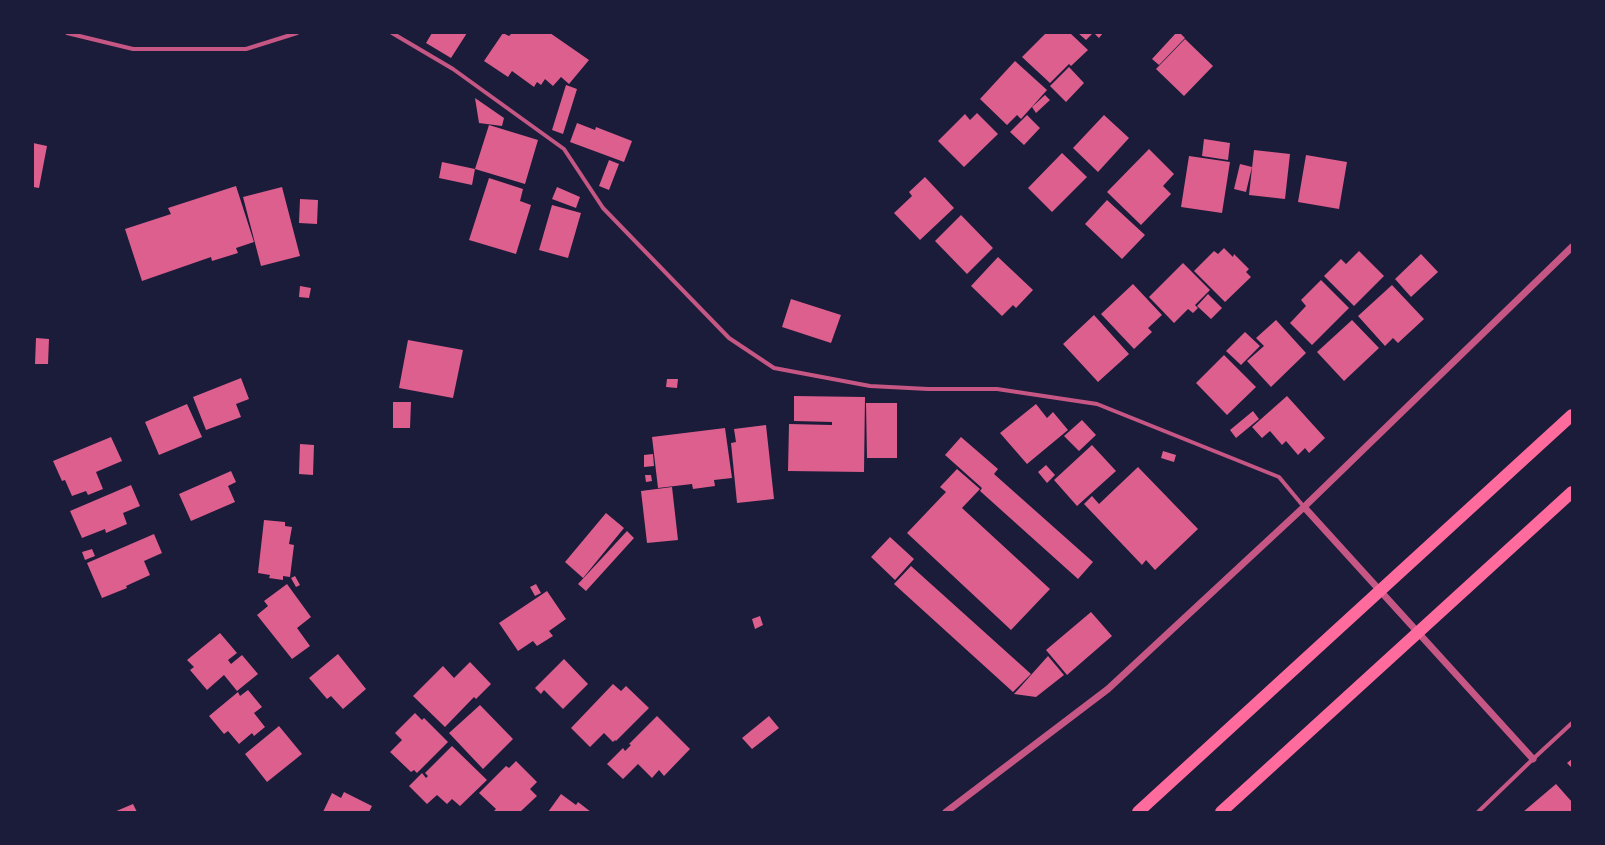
<!DOCTYPE html>
<style>
body{margin:0}
#map{position:relative;width:1605px;height:845px;overflow:hidden;background:#1b1b3a;font-family:"Nunito Sans",sans-serif}
canvas{display:block}
.frame{position:absolute;inset:0;border:34px solid #1b1b3a;pointer-events:none}
</style>
<div id="map">
<canvas width="1605" height="845"></canvas>
<div class="frame"></div>
</div>
<script>
const ctx = document.querySelector('canvas').getContext('2d');
ctx.lineJoin = 'round';
function paint(path, color) {
  ctx.fillStyle = color;
  ctx.fill(path, 'evenodd');
}
function strokePath(path, color, width, dash) {
  ctx.strokeStyle = color;
  ctx.lineWidth = width;
  ctx.lineCap = dash ? 'butt' : 'round';
  ctx.setLineDash(dash || []);
  ctx.stroke(path);
}
const building = new Path2D(`
 M 432,33 L 467,33 L 451,58 L 426,43 Z
 M 503,33 L 509,36 L 512,33 L 550,33 L 589,60 L 569,84 L 561,77 L 553,86 L 545,79 L 541,85 L 537,82 L 534,87 L 512,71 L 508,77 L 484,61 Z
 M 1046,33 L 1070,33 L 1088,50 L 1071,66 L 1069,64 L 1050,83 L 1022,57 Z
 M 1078,33 L 1093,33 L 1086,40 Z
 M 1094,33 L 1103,33 L 1099,38 Z
 M 1176,33 L 1180,33 L 1185,38 L 1159,65 L 1152,59 Z
 M 1185,39 L 1213,66 L 1184,96 L 1156,69 Z
 M 1015,61 L 1047,90 L 1021,119 L 1017,115 L 1007,125 L 980,99 Z
 M 1069,67 L 1084,83 L 1066,102 L 1050,86 Z
 M 566,85 L 577,89 L 563,134 L 552,130 Z
 M 1045,95 L 1050,100 L 1036,113 L 1032,107 Z
 M 475,98 L 504,118 L 502,126 L 479,123 Z
 M 977,113 L 998,134 L 964,167 L 938,141 L 965,114 L 970,120 Z
 M 1027,115 L 1040,128 L 1024,145 L 1010,132 Z
 M 1104,115 L 1129,138 L 1098,172 L 1073,148 Z
 M 577,123 L 595,130 L 596,127 L 632,141 L 624,162 L 570,142 Z
 M 489,125 L 538,140 L 525,184 L 475,169 Z
 M 1204,139 L 1230,143 L 1228,160 L 1202,156 Z
 M 33,143 L 47,146 L 39,188 L 33,187 Z
 M 1149,149 L 1174,174 L 1163,186 L 1171,194 L 1141,225 L 1107,192 Z
 M 1254,150 L 1290,154 L 1285,199 L 1249,195 Z
 M 1062,153 L 1087,177 L 1052,212 L 1028,188 Z
 M 1306,155 L 1347,162 L 1339,209 L 1298,202 Z
 M 1189,156 L 1230,162 L 1222,213 L 1181,207 Z
 M 609,160 L 619,164 L 609,190 L 599,186 Z
 M 442,162 L 475,169 L 472,185 L 439,178 Z
 M 1240,164 L 1252,167 L 1246,192 L 1234,189 Z
 M 925,177 L 954,208 L 920,240 L 894,213 L 912,196 L 909,192 Z
 M 489,178 L 523,189 L 520,201 L 531,205 L 516,254 L 469,240 Z
 M 236,186 L 254,242 L 236,248 L 238,253 L 212,261 L 211,257 L 142,281 L 125,229 L 171,214 L 168,208 Z
 M 282,187 L 300,256 L 261,266 L 243,197 Z
 M 557,187 L 580,197 L 576,208 L 552,199 Z
 M 300,199 L 318,200 L 317,224 L 299,223 Z
 M 1107,200 L 1145,235 L 1122,259 L 1085,224 Z
 M 552,205 L 581,213 L 568,258 L 539,250 Z
 M 961,215 L 993,248 L 967,274 L 935,241 Z
 M 1224,248 L 1233,257 L 1234,254 L 1249,269 L 1246,272 L 1251,277 L 1225,302 L 1194,271 L 1214,251 L 1218,254 Z
 M 1359,251 L 1384,276 L 1354,306 L 1324,276 L 1341,259 L 1346,264 Z
 M 1421,254 L 1438,272 L 1411,297 L 1395,279 Z
 M 998,257 L 1033,290 L 1016,308 L 1013,305 L 1002,316 L 971,286 Z
 M 1183,263 L 1210,290 L 1195,305 L 1198,308 L 1193,313 L 1188,309 L 1174,323 L 1149,297 Z
 M 1321,280 L 1349,308 L 1312,345 L 1290,323 L 1306,306 L 1301,300 Z
 M 1133,284 L 1162,315 L 1148,328 L 1152,332 L 1134,349 L 1101,314 Z
 M 1392,285 L 1424,319 L 1398,343 L 1393,338 L 1385,346 L 1358,316 Z
 M 300,286 L 311,288 L 309,298 L 299,297 Z
 M 1208,294 L 1222,308 L 1211,319 L 1197,306 Z
 M 791,299 L 841,315 L 831,343 L 782,327 Z
 M 1094,315 L 1129,354 L 1098,382 L 1063,344 Z
 M 1276,320 L 1306,353 L 1271,387 L 1247,361 L 1264,346 L 1256,338 Z
 M 1352,320 L 1379,348 L 1344,381 L 1317,352 Z
 M 1245,332 L 1260,346 L 1241,365 L 1226,351 Z
 M 36,338 L 49,339 L 48,364 L 35,364 Z
 M 408,340 L 463,350 L 453,398 L 399,388 Z
 M 1224,355 L 1256,387 L 1227,415 L 1196,383 Z
 M 241,378 L 249,399 L 236,404 L 241,417 L 206,430 L 193,397 Z
 M 667,379 L 678,379 L 677,388 L 666,387 Z
 M 794,396 L 865,397 L 864,472 L 788,471 L 789,424 L 832,425 L 832,422 L 794,421 Z
 M 1287,396 L 1325,438 L 1309,453 L 1305,448 L 1298,455 L 1286,441 L 1282,445 L 1270,431 L 1262,438 L 1252,427 Z
 M 393,402 L 411,402 L 410,428 L 393,428 Z
 M 866,403 L 897,403 L 897,458 L 867,458 Z
 M 187,404 L 202,437 L 159,455 L 145,422 Z
 M 1036,404 L 1047,418 L 1053,412 L 1068,430 L 1027,464 L 1000,433 Z
 M 1253,411 L 1259,419 L 1236,438 L 1230,430 Z
 M 1082,420 L 1096,435 L 1079,451 L 1064,436 Z
 M 766,425 L 774,499 L 737,503 L 731,443 L 736,442 L 734,429 Z
 M 725,428 L 732,478 L 714,480 L 715,486 L 693,489 L 692,484 L 658,488 L 652,437 Z
 M 111,437 L 122,461 L 96,472 L 103,489 L 88,495 L 86,491 L 72,496 L 65,480 L 62,481 L 53,461 Z
 M 961,437 L 998,469 L 994,474 L 1093,562 L 1078,579 L 980,491 L 982,488 L 945,455 Z
 M 300,444 L 314,445 L 313,475 L 299,474 Z
 M 1092,445 L 1116,471 L 1077,506 L 1054,480 Z
 M 1163,451 L 1176,455 L 1174,462 L 1161,458 Z
 M 653,454 L 654,466 L 644,467 L 644,455 Z
 M 1046,465 L 1055,475 L 1047,483 L 1038,472 Z
 M 1138,467 L 1198,529 L 1155,570 L 1146,560 L 1142,565 L 1084,504 L 1092,496 L 1099,504 Z
 M 957,469 L 980,489 L 962,508 L 1050,589 L 1011,630 L 907,533 L 946,492 L 940,487 Z
 M 231,471 L 236,482 L 228,486 L 235,502 L 191,521 L 179,494 Z
 M 645,475 L 651,475 L 652,481 L 646,482 Z
 M 131,485 L 140,506 L 123,513 L 127,524 L 106,533 L 105,529 L 82,538 L 70,511 Z
 M 672,487 L 678,540 L 647,543 L 641,491 Z
 M 606,513 L 624,528 L 583,578 L 565,562 Z
 M 264,520 L 285,522 L 285,526 L 292,527 L 289,544 L 294,545 L 290,577 L 283,576 L 283,580 L 269,578 L 270,575 L 258,573 Z
 M 627,531 L 634,538 L 586,591 L 578,584 Z
 M 154,534 L 162,553 L 144,561 L 150,575 L 126,586 L 127,588 L 102,598 L 87,563 Z
 M 890,537 L 914,559 L 895,580 L 871,557 Z
 M 92,549 L 95,556 L 85,560 L 82,552 Z
 M 911,566 L 1031,674 L 1013,692 L 894,584 Z
 M 295,576 L 300,585 L 296,587 L 291,578 Z
 M 287,584 L 311,617 L 297,628 L 310,646 L 292,659 L 257,615 L 268,606 L 264,601 Z
 M 536,584 L 541,593 L 535,596 L 530,587 Z
 M 547,591 L 566,619 L 549,631 L 553,636 L 537,646 L 533,641 L 518,651 L 499,623 Z
 M 1091,612 L 1112,636 L 1067,675 L 1046,650 Z
 M 760,616 L 763,625 L 755,629 L 752,619 Z
 M 220,633 L 237,653 L 228,660 L 231,664 L 242,655 L 258,674 L 237,691 L 224,675 L 207,690 L 190,670 L 194,667 L 187,660 Z
 M 338,654 L 366,689 L 343,709 L 331,696 L 327,699 L 309,678 Z
 M 1048,656 L 1064,675 L 1036,697 L 1014,694 Z
 M 564,659 L 588,684 L 563,709 L 544,690 L 541,694 L 535,688 Z
 M 470,662 L 491,684 L 476,699 L 474,697 L 445,727 L 413,696 L 443,666 L 454,678 Z
 M 613,684 L 621,691 L 626,686 L 649,708 L 616,741 L 615,740 L 613,742 L 604,733 L 590,747 L 571,728 Z
 M 248,690 L 262,707 L 254,713 L 265,727 L 254,736 L 252,733 L 239,744 L 228,731 L 224,734 L 209,716 L 238,692 L 240,696 Z
 M 480,705 L 513,739 L 483,769 L 449,733 Z
 M 415,713 L 422,720 L 424,718 L 448,742 L 417,773 L 414,770 L 411,772 L 390,752 L 402,740 L 395,733 Z
 M 657,716 L 690,749 L 664,776 L 659,770 L 652,778 L 638,764 L 623,779 L 607,764 L 623,748 L 625,751 L 631,745 L 629,744 Z
 M 769,716 L 779,728 L 752,749 L 742,738 Z
 M 279,726 L 302,754 L 267,782 L 245,754 Z
 M 452,746 L 487,780 L 460,806 L 452,799 L 447,804 L 437,795 L 427,804 L 409,786 L 422,773 L 426,778 L 428,776 L 425,773 Z
 M 1572,759 L 1572,768 L 1567,763 Z
 M 516,761 L 537,782 L 530,789 L 537,796 L 520,812 L 493,812 L 496,809 L 479,793 L 506,766 L 509,768 Z
 M 1556,784 L 1572,802 L 1572,812 L 1523,812 Z
 M 344,792 L 372,806 L 369,812 L 323,812 L 332,793 L 341,798 Z
 M 561,794 L 576,805 L 578,802 L 591,812 L 548,812 Z
 M 133,804 L 137,812 L 114,812 Z`);
const minor = new Path2D(`
 M 67,33 L 133,49 L 246,49 L 297,33
 M 392,33 L 453,69 L 564,149 L 603,208 L 729,338 L 774,368 L 870,386 L 928,389 L 997,389 L 1097,404 L 1279,477 L 1304,507
 M 1478,812 L 1533,759 L 1572,723`);
const tertiary = new Path2D(`
 M 1304,507 L 1533,759
 M 946,812 L 1108,689 L 1304,507 L 1572,247`);
const motorway = new Path2D(`
 M 1138,812 L 1572,415
 M 1221,812 L 1572,492`);
paint(building, '#dd5f8e');
strokePath(minor, '#c65784', 4);
strokePath(tertiary, '#c65784', 7);
strokePath(motorway, '#ff6b9d', 12);
</script>
